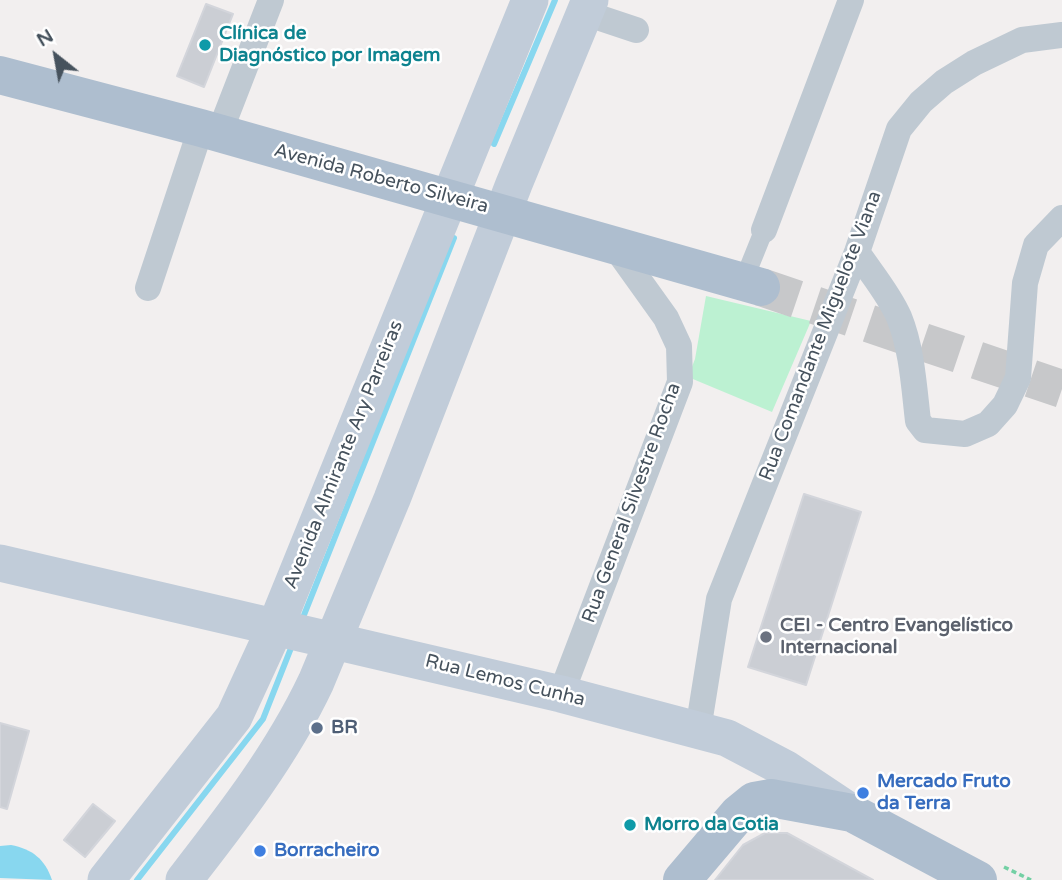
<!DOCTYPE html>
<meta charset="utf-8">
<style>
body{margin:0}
#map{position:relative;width:1062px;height:880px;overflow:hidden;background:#f2efef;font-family:"Varela Round",sans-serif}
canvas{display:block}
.north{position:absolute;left:21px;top:21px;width:70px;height:70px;-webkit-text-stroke:5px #fff;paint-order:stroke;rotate:329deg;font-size:19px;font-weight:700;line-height:28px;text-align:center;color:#46525d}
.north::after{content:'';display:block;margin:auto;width:24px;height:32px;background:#46525d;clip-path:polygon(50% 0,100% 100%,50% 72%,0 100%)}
</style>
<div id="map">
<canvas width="1062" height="880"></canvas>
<div class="north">N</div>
</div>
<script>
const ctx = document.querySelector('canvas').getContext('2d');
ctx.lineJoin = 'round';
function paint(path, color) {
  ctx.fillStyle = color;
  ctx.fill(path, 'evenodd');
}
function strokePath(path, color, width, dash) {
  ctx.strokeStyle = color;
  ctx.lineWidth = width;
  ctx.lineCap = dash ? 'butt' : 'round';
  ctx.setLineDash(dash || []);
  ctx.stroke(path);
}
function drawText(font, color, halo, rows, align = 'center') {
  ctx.font = font + ' "Varela Round",sans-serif';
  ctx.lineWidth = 5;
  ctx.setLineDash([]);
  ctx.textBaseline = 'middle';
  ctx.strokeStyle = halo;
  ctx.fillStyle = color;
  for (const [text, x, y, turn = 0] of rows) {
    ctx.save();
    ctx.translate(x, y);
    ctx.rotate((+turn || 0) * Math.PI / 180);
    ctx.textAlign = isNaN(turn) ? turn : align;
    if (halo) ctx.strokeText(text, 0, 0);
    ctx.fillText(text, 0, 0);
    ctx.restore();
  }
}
const green = new Path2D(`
 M 706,296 L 811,321 L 772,412 L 688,377 L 695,359 Z`);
const water = new Path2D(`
 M 11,845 C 32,849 45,859 52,880 L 0,878 L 0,846 Z`);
const stream = new Path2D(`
 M 494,144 L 555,0
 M 302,620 L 454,238
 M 137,880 L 263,719 L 293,643`);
const building = new Path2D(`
 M 206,4 L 233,14 L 204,87 L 177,76 Z
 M 804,494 L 861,512 L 806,685 L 748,667 Z
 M 0,723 L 29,731 L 7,809 L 0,807 Z
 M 93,804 L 115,821 L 85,857 L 64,840 Z
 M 765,833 L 787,833 L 873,880 L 715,880 L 743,845 Z`);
const primaryTunnel = new Path2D(`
 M 761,287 L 1062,389`);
const path = new Path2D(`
 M 1004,867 L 1031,880`);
const pedestrian = new Path2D(`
 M 743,282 L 764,230`);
const minor = new Path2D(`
 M 585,13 L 636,30
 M 219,134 L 271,0
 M 764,230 L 851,0
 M 857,252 C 871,273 889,294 899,317 C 912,349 914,387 918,421 L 925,430 L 965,434 L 988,424 L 1005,405 L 1018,378 L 1025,283 L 1036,245 L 1062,218
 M 148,288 L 201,128
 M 561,694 L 680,382 L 679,346 L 666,318 L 613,244
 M 698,730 L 719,599 L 857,252 L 899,129 L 921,102 L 944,82 L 974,63 L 1022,40 L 1062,35`);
const secondary = new Path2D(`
 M 0,563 L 561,694 L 727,738 L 786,769 L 852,813
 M 106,880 L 234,717 L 275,628 L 530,0
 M 184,880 C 233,817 282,754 316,682 L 392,499 L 514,184 L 590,0`);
const primary = new Path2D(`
 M 0,75 L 201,128 L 761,287
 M 682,880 L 738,814 L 754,801 L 771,798 L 852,813 L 978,880`);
const markers = [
 [205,45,7,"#0f9aa8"],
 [766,637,7,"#6b7280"],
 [317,728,7,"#5c6f8a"],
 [863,793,7,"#3f7fe0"],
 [630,825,7,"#0f9aa8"],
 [260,851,7,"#3f7fe0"]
];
const cultureNames = [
 ["Clínica de",219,34],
 ["Diagnóstico por Imagem",219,56],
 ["Morro da Cotia",644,825]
];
const streetNames = [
 ["Avenida Roberto Silveira",381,179,15],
 ["Rua Comandante Miguelote Viana",821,336,-69],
 ["Avenida Almirante Ary Parreiras",344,455,-68],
 ["Rua General Silvestre Rocha",632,503,-70],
 ["Rua Lemos Cunha",505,681,14]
];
const worshipNames = [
 ["CEI - Centro Evangelístico",780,626],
 ["Internacional",780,648]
];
const serviceNames = [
 ["BR",331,728]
];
const shopNames = [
 ["Mercado Fruto",877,782],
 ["da Terra",877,804],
 ["Borracheiro",274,851]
];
paint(green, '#bcf1d2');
paint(water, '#88d7ef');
strokePath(stream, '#88d7ef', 6);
paint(building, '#cbced4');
strokePath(building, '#d3d5db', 2);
strokePath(primaryTunnel, '#c7c8ca', 38, [38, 19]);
strokePath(path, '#73d0a4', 3.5, [5, 3.5]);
strokePath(pedestrian, '#bfc9d2', 19);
strokePath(minor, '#bfc9d2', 26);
strokePath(secondary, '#c1ccd9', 37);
strokePath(primary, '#aebecf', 38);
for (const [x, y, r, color] of markers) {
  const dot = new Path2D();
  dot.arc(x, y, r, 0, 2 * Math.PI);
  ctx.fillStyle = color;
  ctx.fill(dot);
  strokePath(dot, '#fff', 2.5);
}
drawText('bold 19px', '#0d838f', '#fff', cultureNames, 'left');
drawText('19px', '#46525d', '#fff', streetNames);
drawText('bold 19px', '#5b616d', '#fff', worshipNames, 'left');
drawText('bold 19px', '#4e5e75', '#fff', serviceNames, 'left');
drawText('bold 19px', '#366cbe', '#fff', shopNames, 'left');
</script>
